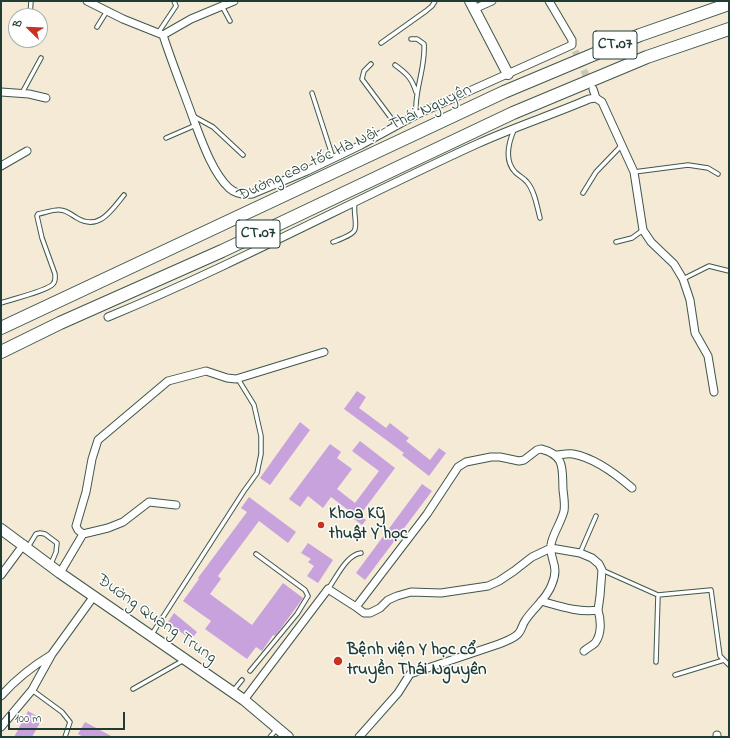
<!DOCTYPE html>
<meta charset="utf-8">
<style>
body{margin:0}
#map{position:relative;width:730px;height:738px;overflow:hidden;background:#f4ead5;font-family:"Indie Flower",sans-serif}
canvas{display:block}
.frame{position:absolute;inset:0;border:2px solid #1f3d34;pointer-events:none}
.north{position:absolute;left:8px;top:8px;width:40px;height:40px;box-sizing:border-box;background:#fff;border:1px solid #a5b1ae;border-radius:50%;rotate:293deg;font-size:11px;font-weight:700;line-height:16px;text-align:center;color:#1f3d34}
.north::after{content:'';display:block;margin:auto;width:14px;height:18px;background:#c8321e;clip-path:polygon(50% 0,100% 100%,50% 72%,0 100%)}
.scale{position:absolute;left:8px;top:712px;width:117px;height:18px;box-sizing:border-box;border:2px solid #1f3d34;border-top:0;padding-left:5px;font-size:12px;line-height:14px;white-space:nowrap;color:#1f3d34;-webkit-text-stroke:3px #fff;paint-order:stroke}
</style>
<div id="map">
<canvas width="730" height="738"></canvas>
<div class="frame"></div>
<div class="north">B</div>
<div class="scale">100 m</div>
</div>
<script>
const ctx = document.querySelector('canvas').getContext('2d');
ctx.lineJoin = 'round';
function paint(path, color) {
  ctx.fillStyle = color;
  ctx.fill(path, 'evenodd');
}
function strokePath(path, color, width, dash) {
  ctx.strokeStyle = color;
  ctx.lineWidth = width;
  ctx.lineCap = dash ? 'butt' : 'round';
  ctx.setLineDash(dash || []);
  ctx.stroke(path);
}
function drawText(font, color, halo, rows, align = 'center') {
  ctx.font = font + ' "Indie Flower",sans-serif';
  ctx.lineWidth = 3;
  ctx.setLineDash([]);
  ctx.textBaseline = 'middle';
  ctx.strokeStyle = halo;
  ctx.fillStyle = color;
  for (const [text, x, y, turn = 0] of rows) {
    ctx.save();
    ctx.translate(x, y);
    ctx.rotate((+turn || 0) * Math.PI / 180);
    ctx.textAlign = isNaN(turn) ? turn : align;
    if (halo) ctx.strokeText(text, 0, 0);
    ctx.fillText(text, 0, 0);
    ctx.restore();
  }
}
const building = new Path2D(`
 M 357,391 L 366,397 L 359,408 L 386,428 L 390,423 L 409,438 L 406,441 L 430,460 L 439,448 L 446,453 L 429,476 L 402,455 L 404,453 L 344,409 Z
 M 300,422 L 310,430 L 270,485 L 260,478 Z
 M 360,441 L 395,468 L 360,515 L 366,520 L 362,525 L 354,519 L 356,516 L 331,497 L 323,508 L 308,496 L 300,507 L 289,499 L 330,444 L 341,452 L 337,458 L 352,469 L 337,489 L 355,503 L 379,471 L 352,451 Z
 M 422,484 L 432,491 L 365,580 L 356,573 Z
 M 249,497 L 296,532 L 288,543 L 259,521 L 218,576 L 221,579 L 210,594 L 252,625 L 283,583 L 303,598 L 276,635 L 275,636 L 273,635 L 262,651 L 256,647 L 247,659 L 205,629 L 211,621 L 183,601 L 199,579 L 198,578 L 247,512 L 241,508 Z
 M 308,543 L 333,560 L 318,583 L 307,576 L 314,566 L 308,562 L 311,559 L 301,553 Z
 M 174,613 L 197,632 L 191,640 L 168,622 Z
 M 28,711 L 42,719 L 32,737 L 14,737 Z
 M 85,722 L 113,737 L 83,737 L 78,734 Z`);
const streetTunnel = new Path2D(`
 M 575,51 L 590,84`);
const lane = new Path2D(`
 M 222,6 L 230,21
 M 30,16 L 31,1
 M 97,27 L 107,11
 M 158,33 L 176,6 L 174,1
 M 411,39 L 417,39 L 424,44 C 426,68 414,90 416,114
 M 381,43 L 426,11 L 432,6 L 435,1
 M 371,64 L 364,71 L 362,79 L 397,126
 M 395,65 C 406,73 412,78 416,92
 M 22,93 L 41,58
 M 312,93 L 333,158
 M 193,116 L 213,127 L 243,155
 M 514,130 C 508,144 504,160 515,172 C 519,176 524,178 527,182 C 535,191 537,207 540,218
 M 166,138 L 196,125
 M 634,172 L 688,165 L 708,168 L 718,174
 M 583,193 L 596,172 L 622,145
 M 333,242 C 338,240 354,235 355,229 C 357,222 353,211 355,203
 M 616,242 L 632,238 L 643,230
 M 683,279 L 709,266 L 729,271
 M 1,303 C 12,299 47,291 53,284 C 56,281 55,278 55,274 L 42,238 L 37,216 L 38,214 C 44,213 55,209 60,210 C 66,210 72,215 77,218 C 99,231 111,211 124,195
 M 28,547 L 36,534 L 40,533 L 45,534 L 57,543 L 56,552 L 51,564
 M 580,553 L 596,516
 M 602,570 L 658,595 L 711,590 L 720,656 L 729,665
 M 328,589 C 337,577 346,555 361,553
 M 152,634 L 244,491 L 257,473 L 261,454 L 261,436 L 254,405 L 238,379
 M 656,662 L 658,595
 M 250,671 L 297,614 L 308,596 L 305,590 L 256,554
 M 675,675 L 724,660
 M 133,689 L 184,660
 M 32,690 L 62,712 L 70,722 L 65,737
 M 233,691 L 242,680
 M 270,737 L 277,729`);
const street = new Path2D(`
 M 87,1 L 123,19 L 163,35 L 191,19 L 234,1
 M 474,9 L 492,1
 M 163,35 C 172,63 183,90 193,118 C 201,139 212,172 229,188 C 236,194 243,195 252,194 L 307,171 L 361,145 L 416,115 L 572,45 L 572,40 L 549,1
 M 593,89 L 596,98
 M 1,92 L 29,94 L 46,98
 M 1,166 L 27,151
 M 108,317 C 234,265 354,200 477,144 C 514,127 552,115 589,99 L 596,98 L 602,102 L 634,172 L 643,230 L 651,242 L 674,264 L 683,279 L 690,300 L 695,333 L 708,356 L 714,392
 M 555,455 C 560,455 567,453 573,454 C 595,458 616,474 632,488
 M 83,534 L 108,528 L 123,522 L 149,502 L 176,505
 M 60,573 L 83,534 L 78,530 L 76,526 L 86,492 L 92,459 L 98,440 L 168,381 L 206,371 L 227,378 L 236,379 L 324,352
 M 1,575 L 24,544
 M 356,607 L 364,613 L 370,613 L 380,608 L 388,600 L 397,596 L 411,592 L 441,593 L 488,586 L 499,581 L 514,571 L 532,557 L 551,548 L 580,553 L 592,558 L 599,564 L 602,570 L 600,596 L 598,610 C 579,613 559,606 541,601
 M 584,651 C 587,648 592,646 595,643 C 602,634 601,620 598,610
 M 1,696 C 17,678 31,667 51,655
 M 244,700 L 328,589 L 356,607 L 427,514 L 458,467 L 466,462 L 491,457 L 500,457 L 519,461 L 524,460 L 537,450 L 541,449 C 566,455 562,470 563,490 C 564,497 565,505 564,511 C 561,523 552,535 551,545 C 549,560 560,565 552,584 C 547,599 533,608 525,621 C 522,625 522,630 518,634 C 513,639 506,641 499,644 L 410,674 L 398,693 L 359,737
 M 1,727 L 32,690 L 52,654 L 94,596
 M 717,735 L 717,737`);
const secondary = new Path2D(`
 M 470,1 L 508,74
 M 1,529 L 60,573 L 244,700 L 288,737`);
const highway = new Path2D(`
 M 1,328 L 504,92 L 640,35 L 729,4
 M 1,352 L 60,323 L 222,251 L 513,113 L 647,57 L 729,29`);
const markers = [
 [321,525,4,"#c8321e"],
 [338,661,5,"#c8321e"]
];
const shields = [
 [615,45,44],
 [258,234,44]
];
const shieldNames = [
 ["CT.07",615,45],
 ["CT.07",258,234]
];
const streetNames = [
 ["Đường cao tốc Hà Nội - Thái Nguyên",355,144,-25],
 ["Đường Quang Trung",156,620,35]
];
const poiNames = [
 ["Khoa Kỹ",329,515],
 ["thuật Y học",329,535],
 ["Bệnh viện Y học cổ",347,651],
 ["truyền Thái Nguyên",347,671]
];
paint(building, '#c8a2dc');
strokePath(streetTunnel, '#c9c7b5', 7, [7, 3.5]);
strokePath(lane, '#3f574c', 5.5);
strokePath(street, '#3f574c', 9);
strokePath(secondary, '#3f574c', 12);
strokePath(highway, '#3f574c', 14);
strokePath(lane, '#fff', 3.5);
strokePath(street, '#fff', 7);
strokePath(secondary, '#fff', 10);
strokePath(highway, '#fff', 12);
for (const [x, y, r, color] of markers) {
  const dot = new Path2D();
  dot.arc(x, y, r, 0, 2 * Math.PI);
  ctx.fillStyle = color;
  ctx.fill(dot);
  strokePath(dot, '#fff', 1.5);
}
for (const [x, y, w] of shields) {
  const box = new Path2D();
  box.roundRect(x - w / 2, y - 14, w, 28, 3);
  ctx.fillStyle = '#fff';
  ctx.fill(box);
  strokePath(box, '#1f3d34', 1);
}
drawText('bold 16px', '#1f3d34', null, shieldNames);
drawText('17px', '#1f3d34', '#fff', streetNames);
drawText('bold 17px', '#1f3d34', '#fff', poiNames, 'left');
</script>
